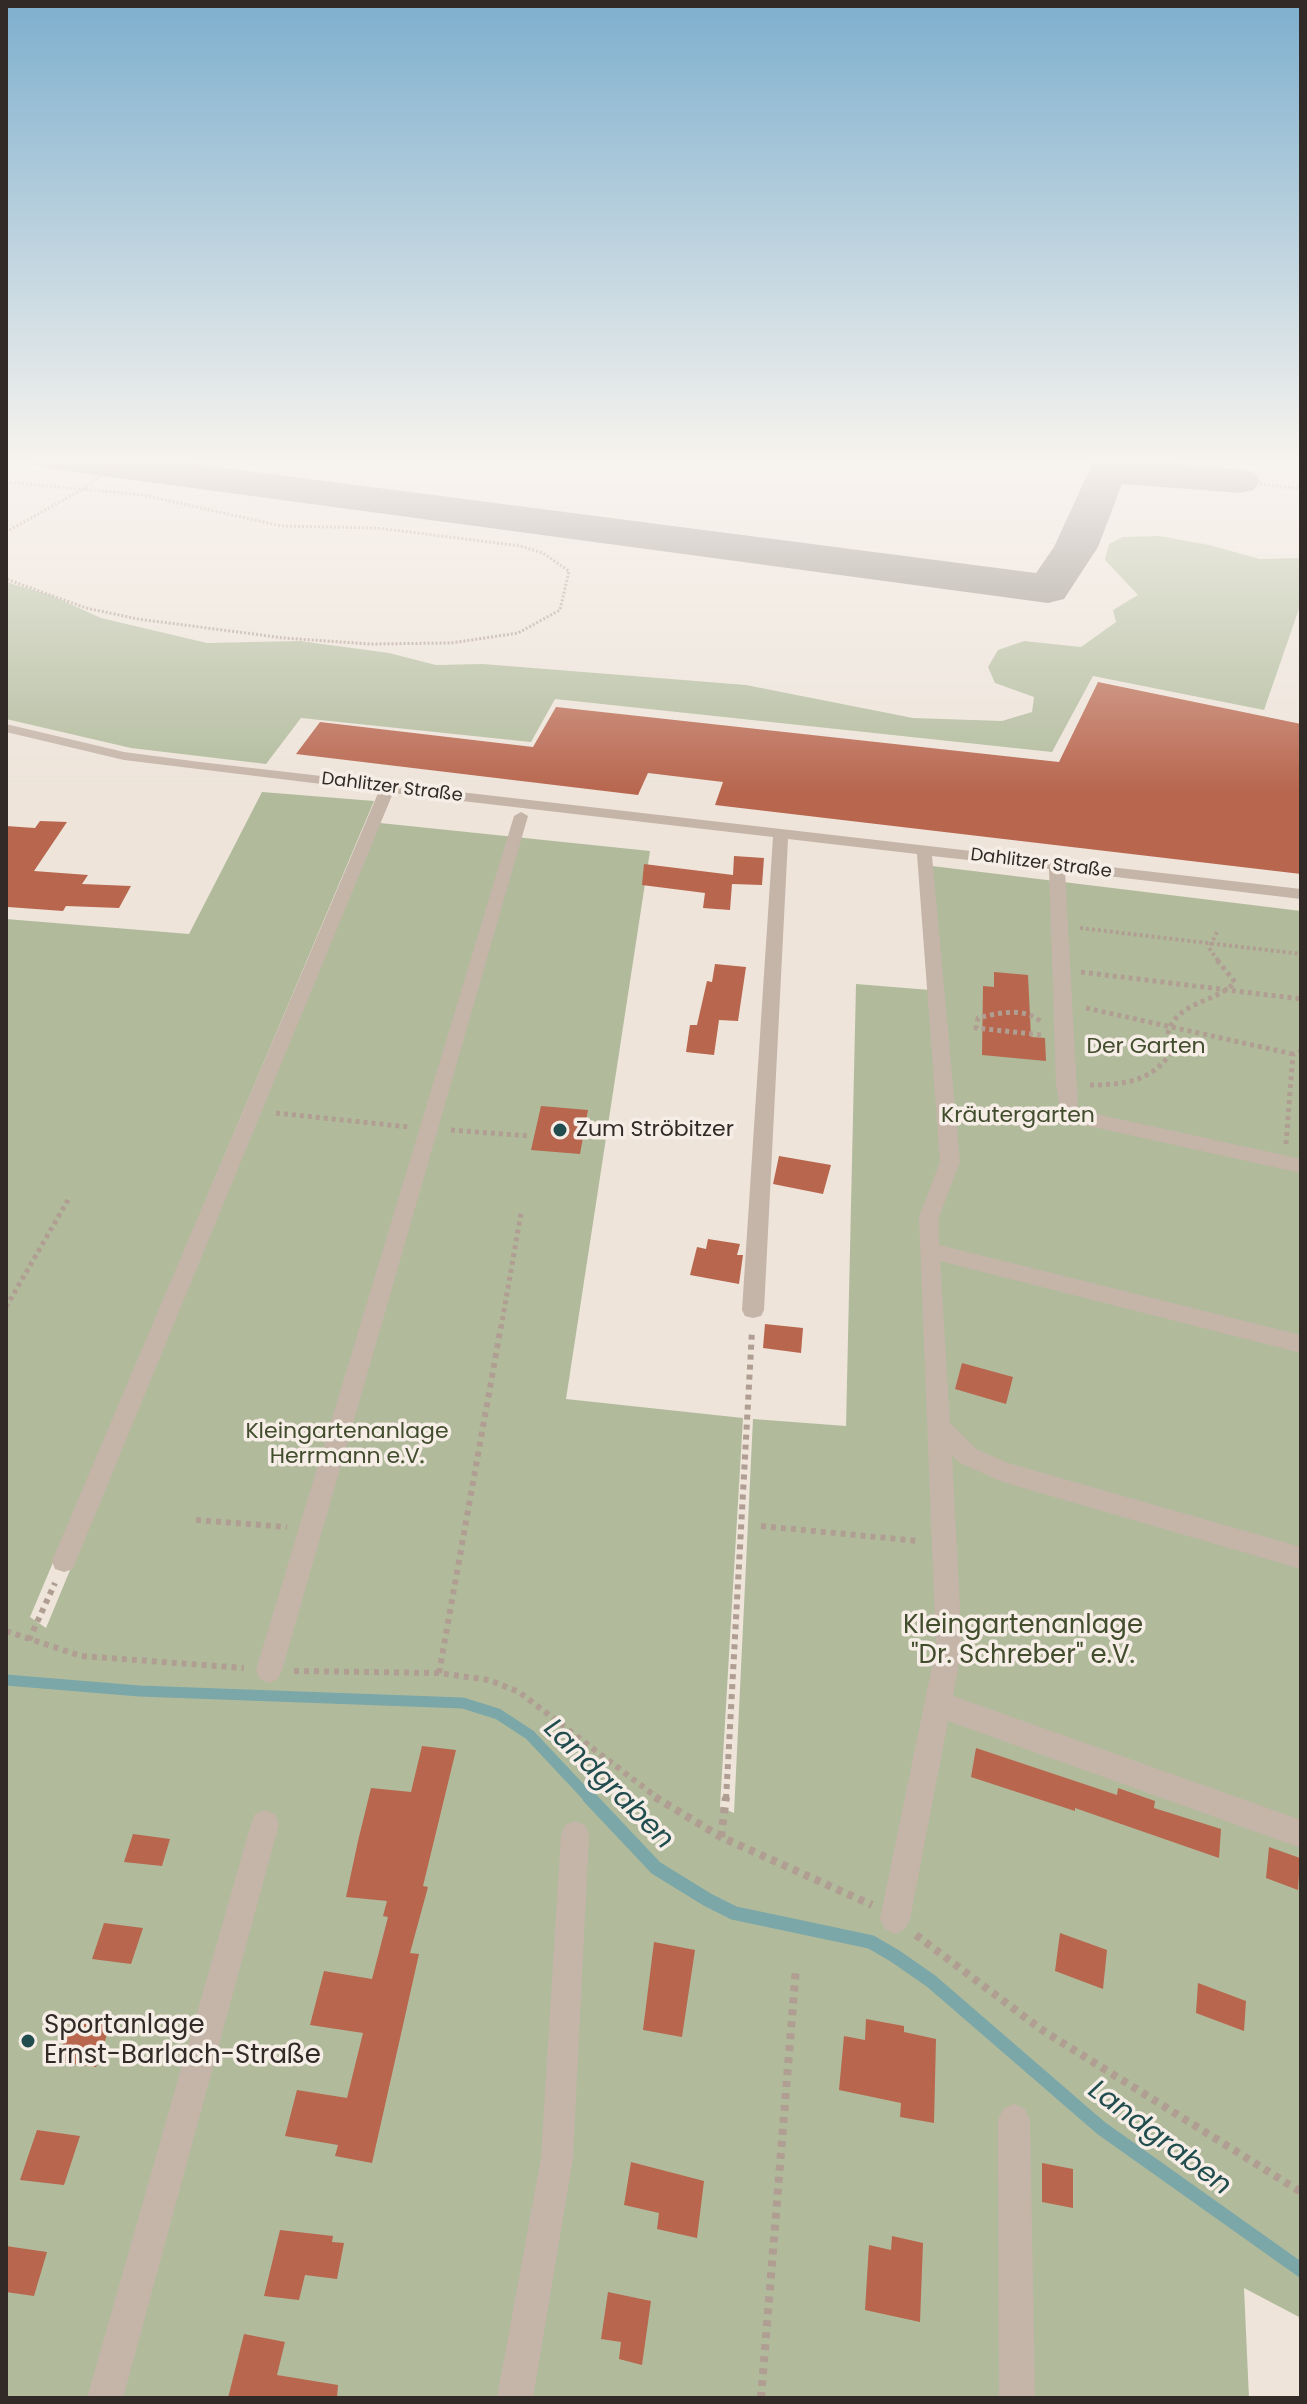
<!DOCTYPE html>
<meta charset="utf-8">
<style>
body{margin:0}
#map{position:relative;width:1307px;height:2404px;overflow:hidden;background:#eee4da;font-family:Poppins,sans-serif}
canvas{display:block}
.frame{position:absolute;inset:0;border:8px solid #322a27;pointer-events:none}
</style>
<div id="map">
<canvas width="1307" height="2404"></canvas>
<div class="frame"></div>
</div>
<script>
const ctx = document.querySelector('canvas').getContext('2d');
ctx.lineJoin = 'round';
function paint(path, color) {
  ctx.fillStyle = color;
  ctx.fill(path, 'evenodd');
}
function strokePath(path, color, width, dash) {
  ctx.strokeStyle = color;
  ctx.lineWidth = width;
  ctx.lineCap = dash ? 'butt' : 'round';
  ctx.setLineDash(dash || []);
  ctx.stroke(path);
}
function drawText(font, color, halo, rows, align = 'center') {
  ctx.font = font + ' Poppins,sans-serif';
  ctx.lineWidth = 7;
  ctx.setLineDash([]);
  ctx.textBaseline = 'middle';
  ctx.strokeStyle = halo;
  ctx.fillStyle = color;
  for (const [text, x, y, turn = 0] of rows) {
    ctx.save();
    ctx.translate(x, y);
    ctx.rotate((+turn || 0) * Math.PI / 180);
    ctx.textAlign = isNaN(turn) ? turn : align;
    if (halo) ctx.strokeText(text, 0, 0);
    ctx.fillText(text, 0, 0);
    ctx.restore();
  }
}
const green = new Path2D(`
 M 1159,536 L 1209,545 L 1260,559 L 1301,558 L 1301,603 L 1264,710 L 1093,676 L 1052,752 L 555,699 L 531,742 L 301,718 L 266,764 L 131,748 L 6,719 L 6,582 L 50,595 L 101,618 L 207,643 L 300,641 L 389,653 L 436,665 L 483,664 L 746,685 L 913,718 L 1002,721 L 1032,712 L 1034,697 L 995,683 L 988,667 L 998,650 L 1024,641 L 1081,647 L 1116,622 L 1113,610 L 1138,595 L 1105,560 L 1109,544 L 1123,537 Z
 M 262,792 L 374,801 L 30,1617 L 46,1628 L 380,823 L 650,851 L 566,1399 L 743,1418 L 720,1807 L 734,1813 L 753,1419 L 846,1426 L 856,984 L 930,990 L 932,866 L 1301,911 L 1301,2318 L 1244,2288 L 1249,2398 L 6,2398 L 6,919 L 189,934 Z`);
const streamFar1 = new Path2D(`
 M 6,1680 L 139,1691 L 463,1703 L 498,1714 L 530,1735 L 590,1799`);
const stream = new Path2D(`
 M 589,1797 L 656,1868 L 708,1900 L 734,1913 L 871,1942 L 895,1956 L 931,1981 L 1101,2128 L 1301,2270`);
const taxiway = new Path2D(`
 M 31,457 L 140,457 L 1036,573 L 1054,547 L 1093,462 L 1107,459 L 1240,469 L 1254,472 L 1260,481 L 1254,490 L 1240,493 L 1122,484 L 1098,547 L 1064,599 L 1048,603 L 51,469 L 37,465 Z`);
const building = new Path2D(`
 M 1098,682 L 1301,724 L 1301,874 L 715,805 L 723,782 L 648,773 L 638,795 L 296,754 L 320,722 L 533,747 L 556,707 L 1059,762 Z
 M 40,821 L 67,822 L 34,871 L 88,875 L 82,884 L 131,886 L 119,908 L 66,906 L 63,911 L 8,907 L 6,911 L 6,826 L 35,828 Z
 M 734,856 L 764,858 L 762,885 L 732,884 L 730,910 L 703,908 L 705,893 L 642,885 L 644,864 L 733,875 Z
 M 715,964 L 746,967 L 738,1021 L 719,1020 L 714,1055 L 686,1052 L 690,1025 L 697,1025 L 707,981 L 712,982 Z
 M 994,972 L 1028,975 L 1031,1037 L 1045,1038 L 1046,1061 L 982,1055 L 983,986 L 994,987 Z
 M 541,1106 L 588,1110 L 580,1154 L 531,1150 Z
 M 779,1156 L 831,1165 L 823,1194 L 773,1184 Z
 M 708,1239 L 740,1244 L 737,1255 L 743,1255 L 739,1284 L 690,1275 L 697,1247 L 706,1249 Z
 M 765,1324 L 803,1328 L 801,1353 L 763,1348 Z
 M 962,1363 L 1013,1377 L 1006,1404 L 955,1389 Z
 M 422,1746 L 456,1750 L 423,1886 L 428,1887 L 410,1953 L 419,1954 L 372,2163 L 335,2156 L 338,2145 L 285,2136 L 297,2090 L 347,2098 L 363,2033 L 310,2025 L 324,1971 L 372,1979 L 388,1917 L 383,1916 L 387,1901 L 346,1897 L 358,1841 L 371,1788 L 411,1792 Z
 M 976,1748 L 1117,1795 L 1118,1788 L 1155,1801 L 1154,1808 L 1221,1829 L 1219,1858 L 1075,1808 L 1075,1811 L 971,1777 Z
 M 133,1834 L 170,1839 L 162,1866 L 124,1862 Z
 M 1269,1847 L 1300,1858 L 1298,1890 L 1266,1878 Z
 M 104,1923 L 143,1928 L 131,1964 L 92,1959 Z
 M 1060,1933 L 1107,1950 L 1103,1989 L 1055,1971 Z
 M 654,1942 L 695,1950 L 682,2037 L 643,2030 Z
 M 1198,1983 L 1246,2001 L 1244,2031 L 1196,2013 Z
 M 72,2018 L 111,2023 L 96,2067 L 57,2062 Z
 M 866,2019 L 904,2026 L 904,2032 L 936,2039 L 934,2123 L 900,2117 L 901,2103 L 839,2090 L 844,2036 L 865,2040 Z
 M 37,2130 L 80,2136 L 64,2185 L 20,2180 Z
 M 631,2162 L 704,2181 L 697,2238 L 657,2229 L 659,2213 L 624,2205 Z
 M 1042,2163 L 1073,2169 L 1073,2208 L 1042,2202 Z
 M 280,2230 L 333,2236 L 332,2242 L 344,2243 L 337,2279 L 305,2275 L 299,2300 L 264,2296 Z
 M 892,2236 L 923,2243 L 920,2322 L 865,2310 L 869,2245 L 891,2250 Z
 M 6,2246 L 47,2252 L 34,2296 L 6,2292 Z
 M 608,2292 L 651,2301 L 642,2365 L 619,2359 L 621,2342 L 601,2339 Z
 M 244,2334 L 285,2342 L 277,2375 L 338,2385 L 337,2398 L 228,2398 Z`);
const pathFar4 = new Path2D(`
 M 1107,471 L 1112,457
 M 1240,481 L 1301,489
 M 6,482 L 143,495 L 281,526 L 377,528 L 520,546 L 543,553 L 569,571 L 560,610 L 518,633 L 451,643 L 370,644 L 284,638 L 138,619 L 86,608 L 6,579
 M 6,532 L 83,489 L 116,465`);
const pathFar3 = new Path2D(`
 M 1080,928 L 1301,954
 M 1217,932 L 1209,948 L 1219,962`);
const pathFar2 = new Path2D(`
 M 1081,972 L 1301,999
 M 1086,1008 L 1293,1054
 M 1040,1021 C 1024,1007 997,1013 978,1018 L 976,1028 L 1042,1035
 M 1090,1085 C 1125,1085 1156,1081 1174,1047 L 1168,1032 C 1179,1000 1215,1004 1235,982 L 1217,960
 M 276,1113 L 409,1127
 M 451,1130 L 530,1136
 M 1286,1144 L 1293,1054 L 1301,1051
 M 6,1307 L 68,1200
 M 501,1328 L 521,1213`);
const pathFar1 = new Path2D(`
 M 196,1520 L 287,1527
 M 761,1526 L 919,1541
 M 6,1631 L 81,1656 L 244,1668
 M 29,1640 L 55,1583
 M 294,1671 L 439,1673 L 489,1680 L 519,1692 L 659,1799
 M 439,1673 L 501,1326
 M 726,1799 L 752,1331`);
const path = new Path2D(`
 M 655,1797 L 721,1837 L 872,1905
 M 721,1837 L 726,1797
 M 916,1935 L 1042,2030 L 1301,2192
 M 761,2398 L 796,1968`);
const minor = new Path2D(`
 M 6,724 L 124,752 L 200,762 L 1301,889 L 1301,899 L 1065,871 L 1078,1110 L 1301,1159 L 1301,1173 L 1062,1120 L 1056,1084 L 1049,869 L 932,856 L 960,1162 L 939,1217 L 939,1245 L 1301,1335 L 1301,1353 L 940,1261 L 950,1423 L 976,1449 L 1008,1463 L 1301,1547 L 1301,1569 L 1003,1482 L 960,1463 L 952,1455 L 962,1647 L 953,1696 L 1301,1820 L 1301,1848 L 948,1721 L 910,1919 L 905,1929 L 895,1934 L 885,1929 L 880,1919 L 936,1647 L 919,1217 L 940,1162 L 917,854 L 788,839 L 764,1310 L 761,1316 L 753,1318 L 745,1316 L 742,1310 L 773,837 L 393,793 L 76,1561 L 73,1569 L 64,1572 L 55,1569 L 52,1561 L 379,791 L 124,760 L 6,732 Z
 M 521,812 L 528,816 L 282,1670 L 278,1679 L 269,1683 L 260,1679 L 256,1670 L 514,816 Z
 M 265,1810 L 275,1814 L 279,1824 L 123,2398 L 87,2398 L 251,1824 L 255,1814 Z
 M 575,1821 L 585,1825 L 589,1835 L 573,2158 L 533,2398 L 497,2398 L 541,2158 L 561,1835 L 565,1825 Z
 M 1014,2104 L 1025,2109 L 1030,2120 L 1035,2398 L 999,2398 L 998,2120 L 1003,2109 Z`);
const markers = [
 [560,1130,8,"#214d4f"],
 [28,2041,8,"#214d4f"]
];
const farStreetnames = [
 ["Dahlitzer Straße",392,788,7],
 ["Dahlitzer Straße",1041,864,7]
];
const parkNames = [
 ["Der Garten",1146,1047],
 ["Kräutergarten",1018,1116],
 ["Kleingartenanlage",347,1432],
 ["Herrmann e.V.",347,1457]
];
const poiNames = [
 ["Zum Ströbitzer",576,1130]
];
const nearParknames = [
 ["Kleingartenanlage",1023,1626],
 ["\"Dr. Schreber\" e.V.",1023,1656]
];
const nearPoinames = [
 ["Sportanlage",44,2026],
 ["Ernst-Barlach-Straße",44,2056]
];
const nearWaternames = [
 ["Landgraben",608,1785,45],
 ["Landgraben",1159,2139,37]
];
paint(green, '#b1bb9c');
strokePath(streamFar1, '#7ca7a8', 11);
strokePath(stream, '#7ca7a8', 14);
paint(taxiway, '#908780');
paint(building, '#b8664e');
strokePath(pathFar4, '#b09e92', 3, [2, 2]);
strokePath(pathFar3, '#b09e92', 4, [3, 3]);
strokePath(pathFar2, '#b09e92', 5, [4, 4]);
strokePath(pathFar1, '#b09e92', 6, [5, 5]);
strokePath(path, '#b09e92', 8, [6, 6]);
paint(minor, '#c5b4a8');
const sky = ctx.createLinearGradient(0, 0, 0, 793);
sky.addColorStop(0, '#7dafce');
sky.addColorStop(0.58, '#f7f3ee');
sky.addColorStop(1, '#f7f3ee00');
ctx.fillStyle = sky;
ctx.fillRect(0, 0, 1307, 793);
for (const [x, y, r, color] of markers) {
  const dot = new Path2D();
  dot.arc(x, y, r, 0, 2 * Math.PI);
  ctx.fillStyle = color;
  ctx.fill(dot);
  strokePath(dot, '#f6eee6', 3);
}
drawText('18px', '#322a27', '#f6eee6', farStreetnames);
drawText('22px', '#424d2e', '#f6eee6', parkNames);
drawText('22px', '#322a27', '#f6eee6', poiNames, 'left');
drawText('26px', '#424d2e', '#f6eee6', nearParknames);
drawText('26px', '#322a27', '#f6eee6', nearPoinames, 'left');
drawText('italic 28px', '#214d4f', '#f6eee6', nearWaternames);
</script>
